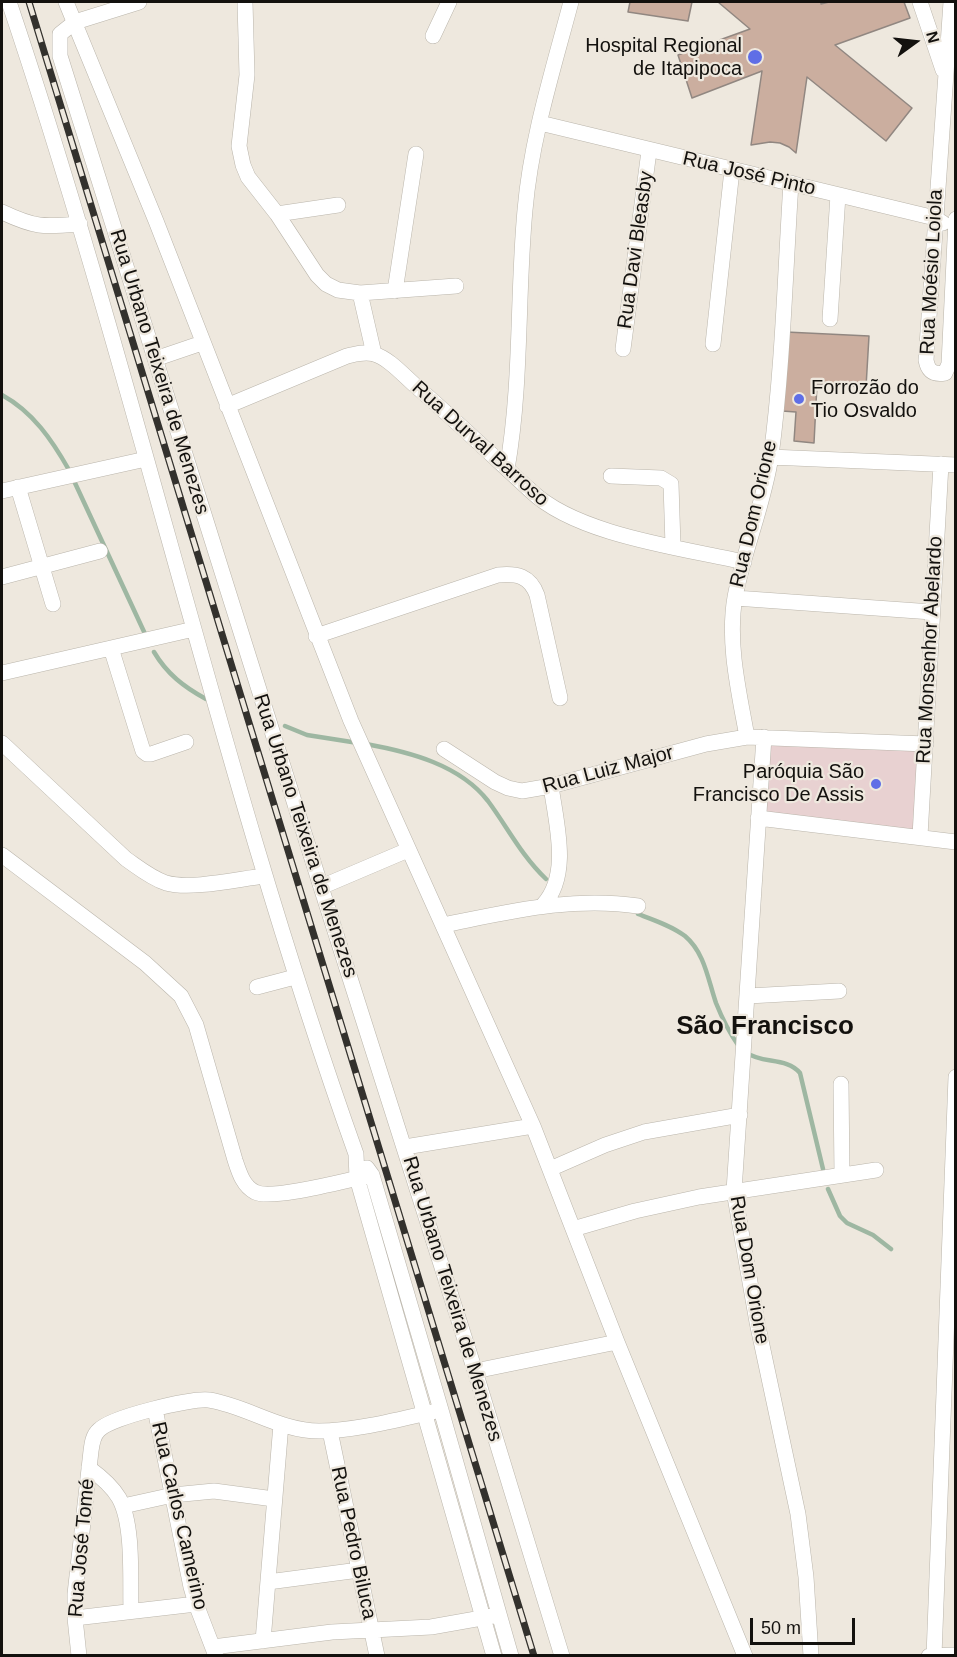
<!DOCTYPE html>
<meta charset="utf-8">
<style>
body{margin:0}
#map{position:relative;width:957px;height:1657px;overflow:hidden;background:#eee8de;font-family:Helvetica,sans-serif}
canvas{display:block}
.frame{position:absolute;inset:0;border:3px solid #13110e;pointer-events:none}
.north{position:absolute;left:885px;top:12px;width:60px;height:60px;-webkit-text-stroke:4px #eee8de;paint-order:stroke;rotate:75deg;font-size:16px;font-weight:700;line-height:24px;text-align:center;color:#13110e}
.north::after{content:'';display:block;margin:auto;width:21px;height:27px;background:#13110e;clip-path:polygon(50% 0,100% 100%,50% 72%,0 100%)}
.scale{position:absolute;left:750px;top:1618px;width:105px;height:27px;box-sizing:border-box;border:3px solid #13110e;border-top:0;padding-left:8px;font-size:18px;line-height:21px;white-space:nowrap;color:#13110e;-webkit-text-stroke:4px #eee8de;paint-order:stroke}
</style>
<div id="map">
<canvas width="957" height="1657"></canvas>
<div class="frame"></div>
<div class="north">N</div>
<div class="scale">50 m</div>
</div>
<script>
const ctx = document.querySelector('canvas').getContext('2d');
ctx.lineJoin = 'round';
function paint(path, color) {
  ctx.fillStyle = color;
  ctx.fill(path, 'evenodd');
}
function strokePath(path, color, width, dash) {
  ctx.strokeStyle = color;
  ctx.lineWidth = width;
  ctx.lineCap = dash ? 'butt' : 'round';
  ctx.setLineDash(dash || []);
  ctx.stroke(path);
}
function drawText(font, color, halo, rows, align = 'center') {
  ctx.font = font + ' Helvetica,sans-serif';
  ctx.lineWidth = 4.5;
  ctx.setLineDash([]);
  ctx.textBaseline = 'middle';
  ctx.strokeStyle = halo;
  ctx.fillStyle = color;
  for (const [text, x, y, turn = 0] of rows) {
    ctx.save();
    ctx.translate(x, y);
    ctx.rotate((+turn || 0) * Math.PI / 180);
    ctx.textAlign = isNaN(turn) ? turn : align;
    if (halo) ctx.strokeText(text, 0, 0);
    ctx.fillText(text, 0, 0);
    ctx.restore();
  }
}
const green = new Path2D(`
 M 764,737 L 926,744 L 920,836 L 758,818 Z`);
const stream = new Path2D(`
 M 2,395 C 33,412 52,440 69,470
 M 75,483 L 146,636
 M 154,652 C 167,674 184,687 206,699
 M 285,726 L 307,735 L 358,743
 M 366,744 C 410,752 460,765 488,801 C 508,828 521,855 546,879
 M 638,914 C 654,920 672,926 685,936 C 705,953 708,980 716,1003 C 722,1018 729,1032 738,1045
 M 747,1053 C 762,1064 787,1057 800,1073 L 823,1169
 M 828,1189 L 840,1216 L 847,1223 L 873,1235 L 891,1249`);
const building = new Path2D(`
 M 630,2 L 692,2 L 688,21 L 628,12 Z
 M 718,2 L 821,2 L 821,4 L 829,2 L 904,2 L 910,18 L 835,45 L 912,108 L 886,141 L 807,77 L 796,153 L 789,147 L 780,143 L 770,142 L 751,145 L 762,71 L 692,98 L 678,55 L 750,29 Z
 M 786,332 L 869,336 L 866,387 L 817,384 L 814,443 L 794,441 L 796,412 L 782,411 Z`);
const minor = new Path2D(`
 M 9,2 C 137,382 221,776 356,1154 L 357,1178 L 494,1656
 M 66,2 L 156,221 L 351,721 L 533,1126 L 617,1342 L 745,1656
 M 139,2 L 75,22 L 60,34 L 60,56 L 321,887 L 475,1371 L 562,1656
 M 245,2 L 247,75 L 239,146 L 243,165 L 248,177 L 277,214 L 317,275 L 326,284 L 338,290 L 360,293 L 374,354
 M 920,2 L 943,70
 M 951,2 L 926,360 C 928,371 933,375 945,373 L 949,364 L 956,219
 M 433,36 L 449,2
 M 540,123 L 935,218 L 943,223
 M 2,212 C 36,228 43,227 80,224
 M 277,214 L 338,205
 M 395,291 L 416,154
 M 360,293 L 456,286
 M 830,319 L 838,195
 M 713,344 L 732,170
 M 623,349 L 649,151
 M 155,359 L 202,343
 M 227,406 L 347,356 C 356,354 365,351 374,354 C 390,359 404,376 417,387 C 456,421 493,456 531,491 C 577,535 682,548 744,562
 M 770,457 L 956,465
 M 507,469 C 522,383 517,296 525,210 C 531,139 553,70 571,2
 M 611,476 L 661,478 L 671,484 L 673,546
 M 18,487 L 53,604
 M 2,491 L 146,459
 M 2,577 L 100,551
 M 735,598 L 932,612
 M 316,636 L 498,575 C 517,573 530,576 537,595 L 560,698
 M 111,648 L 143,751 L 147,754 L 151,754 L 186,742
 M 2,673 L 194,629
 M 747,737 C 739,692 727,643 735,597 C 744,549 764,504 771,456 C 783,366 785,274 791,183
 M 764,737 L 734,1191 L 757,1322 L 798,1514 L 806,1577 L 811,1656
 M 2,743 L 126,859 C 139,868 151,878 166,883 C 191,890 238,879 264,876
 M 444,749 L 495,782 L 508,788 L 522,791 L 551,786 L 706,744 L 747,737 L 926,744
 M 758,818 L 956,842
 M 920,836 L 941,464
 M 2,855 L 145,963 L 181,996 L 196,1025 L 235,1160 C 239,1172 243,1186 255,1192 C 272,1201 350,1179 372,1175
 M 321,887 L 408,850
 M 543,905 C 571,875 556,823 551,786
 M 443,925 C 509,912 571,896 638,906
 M 257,987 L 295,977
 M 748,996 L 839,991
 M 841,1084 L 842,1175
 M 405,1147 L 533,1126
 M 367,1168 L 372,1175 L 441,1410 L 511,1656
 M 550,1169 L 605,1145 L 644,1132 L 740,1115
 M 573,1229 L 635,1211 L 699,1197 L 876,1170
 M 475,1371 L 617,1342
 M 155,1409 L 191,1587 L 196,1604 L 216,1656
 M 330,1431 L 377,1656
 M 89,1468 C 100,1476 112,1486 119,1498 C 134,1525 130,1580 131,1611
 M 123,1506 L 173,1495 L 214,1491 L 274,1499
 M 268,1582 L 359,1570
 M 75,1618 L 196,1604
 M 263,1641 L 281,1424
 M 213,1647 L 332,1632 L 431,1627 L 493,1616
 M 79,1656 L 75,1618 L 75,1594 L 91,1451 C 92,1443 93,1435 99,1430 C 111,1417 191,1398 209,1400 C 247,1406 280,1431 319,1431 C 358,1431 403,1418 441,1410
 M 929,1656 L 956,1655
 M 934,1656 L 956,1077`);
const rail = new Path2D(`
 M 29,2 L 534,1656`);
const markers = [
 [755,57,8,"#5f6ee6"],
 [799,399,6,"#5f6ee6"],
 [876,784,6,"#5f6ee6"]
];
const poiNames = [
 ["Hospital Regional",742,46],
 ["de Itapipoca",742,69],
 ["Forrozão do",811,388,"left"],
 ["Tio Osvaldo",811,411,"left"],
 ["Paróquia São",864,772],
 ["Francisco De Assis",864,795]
];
const streetNames = [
 ["Rua José Pinto",749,174,13],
 ["Rua Davi Bleasby",636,250,-82],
 ["Rua Moésio Loiola",932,272,-87],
 ["Rua Urbano Teixeira de Menezes",159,372,73],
 ["Rua Durval Barroso",480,444,42],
 ["Rua Dom Orione",754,514,-77],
 ["Rua Monsenhor Abelardo",930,650,-87],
 ["Rua Luiz Major",608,770,-15],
 ["Rua Urbano Teixeira de Menezes",305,836,72],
 ["Rua Dom Orione",749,1270,80],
 ["Rua Urbano Teixeira de Menezes",452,1299,73],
 ["Rua Carlos Camerino",179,1516,77],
 ["Rua Pedro Biluca",353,1543,78],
 ["Rua José Tomé",82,1548,-85]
];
const districtNames = [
 ["São Francisco",765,1027]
];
paint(green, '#e8d1d1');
strokePath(stream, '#9eb7a2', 4.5);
paint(building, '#cbae9f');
strokePath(building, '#918781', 1.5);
strokePath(minor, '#bab5ab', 16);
strokePath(minor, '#fff', 15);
strokePath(rail, '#33312d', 7);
strokePath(rail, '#eee8de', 4.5, [14]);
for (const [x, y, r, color] of markers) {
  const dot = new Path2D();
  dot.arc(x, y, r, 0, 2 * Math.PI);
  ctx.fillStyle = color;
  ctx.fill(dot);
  strokePath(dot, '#eee8de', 2);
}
drawText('20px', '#13110e', '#eee8de', poiNames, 'right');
drawText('20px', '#13110e', '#eee8de', streetNames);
drawText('bold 26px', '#13110e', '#eee8de', districtNames);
</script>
